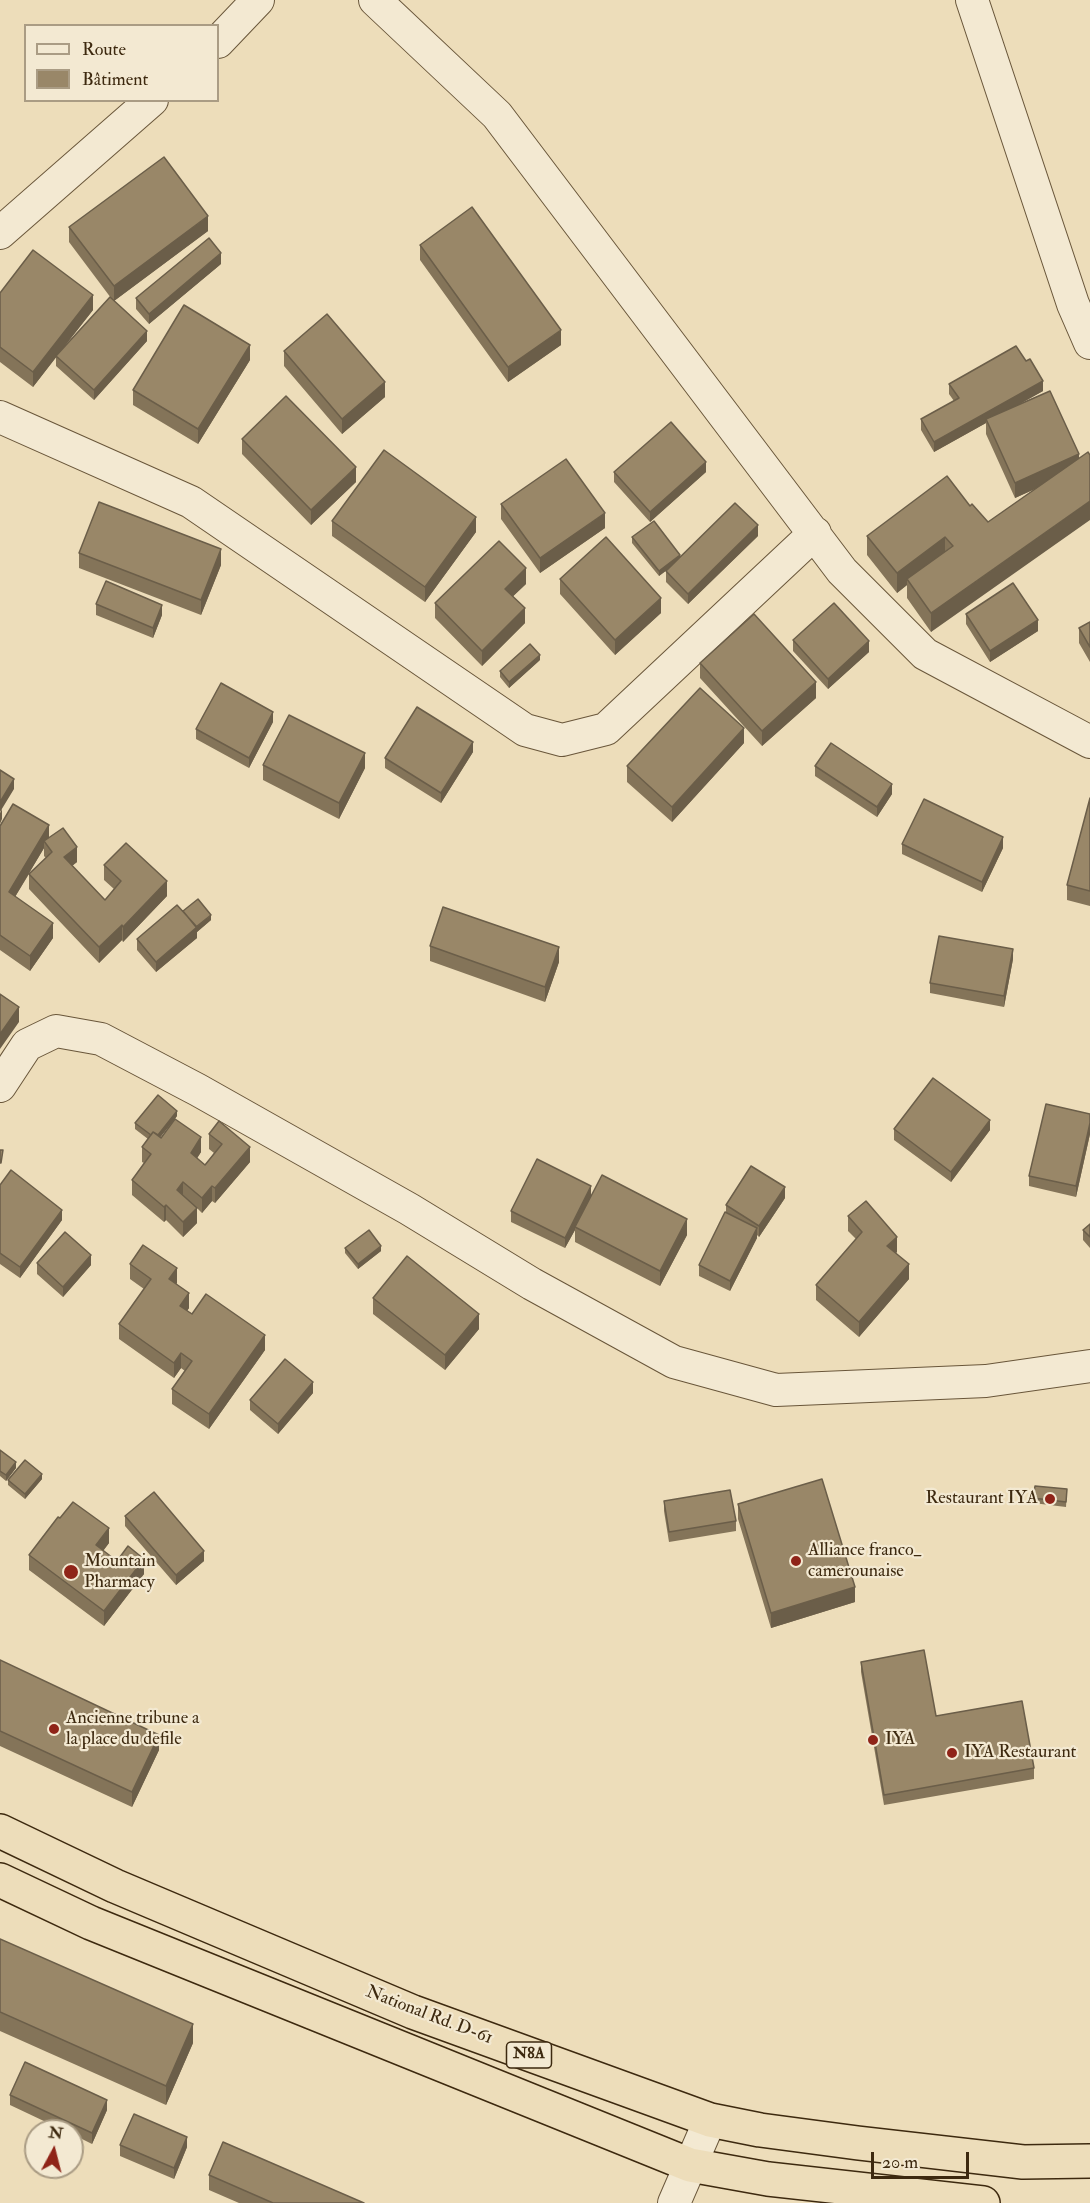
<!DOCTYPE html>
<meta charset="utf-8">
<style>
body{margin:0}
#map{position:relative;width:1090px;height:2203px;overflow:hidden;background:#edddba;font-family:"IM FELL Double Pica",serif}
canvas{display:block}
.legend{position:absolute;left:24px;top:24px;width:195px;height:78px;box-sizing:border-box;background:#f3e9d2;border:2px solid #aa9c84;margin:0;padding:8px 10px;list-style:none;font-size:18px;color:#3d290f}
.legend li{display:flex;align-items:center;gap:12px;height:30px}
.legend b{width:30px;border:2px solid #aa9c84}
.north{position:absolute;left:24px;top:2119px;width:60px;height:60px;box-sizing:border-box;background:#f3e9d2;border:2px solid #aa9c84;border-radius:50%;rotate:7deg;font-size:16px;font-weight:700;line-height:24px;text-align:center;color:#3d290f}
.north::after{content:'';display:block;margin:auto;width:21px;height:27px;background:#8f2418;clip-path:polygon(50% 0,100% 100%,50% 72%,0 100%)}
.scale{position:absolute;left:871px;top:2152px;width:98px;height:27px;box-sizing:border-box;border:3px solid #3d290f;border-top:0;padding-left:8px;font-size:18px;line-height:21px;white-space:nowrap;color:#3d290f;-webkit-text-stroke:4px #f3e9d2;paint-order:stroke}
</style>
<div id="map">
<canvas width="1090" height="2203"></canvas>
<ul class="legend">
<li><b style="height:8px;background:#f3e9d2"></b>Route</li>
<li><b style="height:16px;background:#998768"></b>Bâtiment</li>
</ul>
<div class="north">N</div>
<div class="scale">20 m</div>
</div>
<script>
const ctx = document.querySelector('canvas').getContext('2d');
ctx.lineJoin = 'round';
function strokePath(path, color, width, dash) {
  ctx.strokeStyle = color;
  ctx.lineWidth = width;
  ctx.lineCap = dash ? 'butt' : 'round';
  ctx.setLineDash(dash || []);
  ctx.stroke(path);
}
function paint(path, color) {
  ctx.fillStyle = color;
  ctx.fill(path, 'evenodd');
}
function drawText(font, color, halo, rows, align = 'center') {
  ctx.font = font + ' "IM FELL Double Pica",serif';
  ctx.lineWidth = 4.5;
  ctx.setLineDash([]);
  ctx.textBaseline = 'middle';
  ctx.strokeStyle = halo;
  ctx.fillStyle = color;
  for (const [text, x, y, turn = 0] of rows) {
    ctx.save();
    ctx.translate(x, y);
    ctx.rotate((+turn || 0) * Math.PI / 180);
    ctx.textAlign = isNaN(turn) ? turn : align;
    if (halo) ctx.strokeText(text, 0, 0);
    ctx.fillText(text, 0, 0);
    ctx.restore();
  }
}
const street = new Path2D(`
 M 375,0 L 497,115 L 842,571 L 925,654 L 1090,742
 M 972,0 L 1073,304 L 1090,343
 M 218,42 L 258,0
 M 0,233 L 152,100
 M 0,417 L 191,502 L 525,730 L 562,740 L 606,729 L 815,533
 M 0,1086 L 27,1045 L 56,1031 L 101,1039 L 198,1090 L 409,1209 L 532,1284 L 674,1362 L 776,1390 L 986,1381 L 1090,1366
 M 674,2203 L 710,2120`);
const highway = new Path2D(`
 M 0,1831 L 115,1886 L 413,2012 L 710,2120 L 760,2130 L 858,2143 L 1023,2162 L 1090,2161
 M 0,1880 L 91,1923 L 690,2165 L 768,2179 L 983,2203`);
const wall = new Path2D(`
 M 69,227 L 208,231 L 114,301 L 147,341 L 94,400 L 56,366 L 56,357 L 33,387 L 0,362 L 0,293 L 93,310 L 62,349 L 111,298 L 69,242 Z
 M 420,245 L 561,345 L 508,382 L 420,260 Z
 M 221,264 L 149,324 L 136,309 L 136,298 Z
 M 284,351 L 385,397 L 342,434 L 284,366 Z
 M 250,360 L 198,444 L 133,405 L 133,390 Z
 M 949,384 L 1043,391 L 1020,404 L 1079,454 L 931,632 L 907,598 L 907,585 L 897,593 L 867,555 L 867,536 L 970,506 L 988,522 L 1035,489 L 1015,498 L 986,434 L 986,423 L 934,452 L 921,430 L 921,419 L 954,401 L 949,394 Z
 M 242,439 L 356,482 L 311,525 L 242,454 Z
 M 614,472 L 706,472 L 650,522 L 614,482 Z
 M 501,504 L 605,528 L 540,573 L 501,519 Z
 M 332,521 L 476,532 L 425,602 L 332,536 Z
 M 758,536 L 688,604 L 666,582 L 666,571 L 667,570 L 659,576 L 632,543 L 632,537 L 680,557 Z
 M 79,553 L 221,565 L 201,615 L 79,568 Z
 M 560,579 L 661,613 L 615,655 L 560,594 Z
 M 526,584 L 513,596 L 525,623 L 482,666 L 435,618 L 435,603 Z
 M 96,604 L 162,615 L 153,638 L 96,615 Z
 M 966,614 L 1038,631 L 990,662 L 966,624 Z
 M 1090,622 L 1090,662 L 1079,643 L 1079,628 Z
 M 793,640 L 869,652 L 828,689 L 793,651 Z
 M 540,660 L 509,688 L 500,677 L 500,671 Z
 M 700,663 L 816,698 L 762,746 L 700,678 Z
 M 273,722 L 249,768 L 196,739 L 196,729 Z
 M 744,743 L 672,822 L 627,782 L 627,766 Z
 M 473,752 L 441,803 L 385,768 L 385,758 Z
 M 263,765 L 365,768 L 339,819 L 263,780 Z
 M 815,766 L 892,794 L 877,817 L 815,776 Z
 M 1090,798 L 1090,906 L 1067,900 L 1067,885 Z
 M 0,826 L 49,838 L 77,862 L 72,866 L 105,900 L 114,889 L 104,880 L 104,865 L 167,896 L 123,942 L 122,940 L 99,963 L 29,889 L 29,874 L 15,897 L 53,938 L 30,971 L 0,950 ZM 44,848 L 44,856 L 46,858 L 29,873 Z
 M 902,844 L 1003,848 L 982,892 L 902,854 Z
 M 183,911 L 211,920 L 197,932 L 197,938 L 156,972 L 137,950 L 137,939 Z
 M 430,946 L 559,962 L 545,1002 L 430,961 Z
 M 1013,959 L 1004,1007 L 930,993 L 930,983 Z
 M 1090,1114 L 1090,1134 L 1076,1197 L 1029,1186 L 1029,1176 Z
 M 177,1116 L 175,1119 L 201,1152 L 197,1158 L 205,1165 L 214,1153 L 209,1149 L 209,1134 L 250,1162 L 215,1203 L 212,1201 L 202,1213 L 197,1208 L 197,1223 L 183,1237 L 166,1220 L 164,1222 L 132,1195 L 132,1180 L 144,1163 L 142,1162 L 142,1147 L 148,1139 L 135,1129 L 135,1123 ZM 175,1119 L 161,1138 L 160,1137 Z
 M 894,1129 L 990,1130 L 951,1182 L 894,1140 Z
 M 0,1185 L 62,1220 L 20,1278 L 0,1264 Z
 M 591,1196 L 687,1235 L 660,1286 L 575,1242 L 575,1230 L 565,1248 L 511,1222 L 511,1211 Z
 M 785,1198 L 759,1237 L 757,1235 L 757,1238 L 730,1291 L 699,1276 L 699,1265 L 726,1212 L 726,1205 Z
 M 848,1216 L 897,1252 L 896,1253 L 909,1279 L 859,1337 L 816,1300 L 816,1285 L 856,1239 L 848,1231 Z
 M 1090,1224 L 1090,1248 L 1083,1240 L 1083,1230 Z
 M 345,1248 L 381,1251 L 358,1269 L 345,1253 Z
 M 37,1263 L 91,1265 L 63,1297 L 37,1274 Z
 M 130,1264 L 177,1283 L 176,1284 L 189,1308 L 187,1311 L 265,1350 L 209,1429 L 172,1404 L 172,1389 L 185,1371 L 181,1368 L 174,1378 L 119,1339 L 119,1324 L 144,1289 L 130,1279 Z
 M 373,1298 L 479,1329 L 445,1370 L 373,1314 Z
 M 313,1393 L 278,1434 L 250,1410 L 250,1400 Z
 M 0,1450 L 16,1468 L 6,1481 L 0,1476 Z
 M 42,1479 L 25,1499 L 8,1485 L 8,1480 Z
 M 1067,1489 L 1066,1507 L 1033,1503 L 1033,1498 Z
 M 664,1501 L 736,1521 L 736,1531 L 669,1542 L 664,1511 Z
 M 738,1504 L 855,1602 L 771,1628 L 738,1519 Z
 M 125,1516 L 204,1561 L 176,1585 L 125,1526 Z
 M 60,1518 L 109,1543 L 103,1551 L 117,1561 L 144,1574 L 104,1626 L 29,1570 L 29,1555 Z
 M 0,1660 L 159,1750 L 132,1807 L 0,1746 Z
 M 861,1662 L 936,1716 L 1034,1768 L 1034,1779 L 884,1805 L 861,1672 Z
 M 0,1939 L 193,2043 L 166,2105 L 0,2031 Z
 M 10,2095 L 107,2110 L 92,2144 L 72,2134 L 72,2131 L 65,2131 L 10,2105 Z
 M 120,2145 L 187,2147 L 174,2179 L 120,2156 Z
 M 209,2175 L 364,2203 L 239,2203 L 209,2190 Z`);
const shadedWall = new Path2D(`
 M 208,216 L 208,231 L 114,301 L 114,286 Z
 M 221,253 L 221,264 L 149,324 L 149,314 Z
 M 93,295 L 93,310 L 33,387 L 33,372 Z
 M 561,330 L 561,345 L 508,382 L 508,367 Z
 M 147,331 L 147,341 L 94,400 L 94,390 Z
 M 250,345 L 250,360 L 198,444 L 198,429 Z
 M 1043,381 L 1043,391 L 987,422 L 986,419 L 986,423 L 934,452 L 934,442 Z
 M 385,382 L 385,397 L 342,434 L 342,419 Z
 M 1079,454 L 1079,469 L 1015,498 L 1015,483 Z
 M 706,462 L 706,472 L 650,522 L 650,512 Z
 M 356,467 L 356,482 L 311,525 L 311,510 Z
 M 1090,501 L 1090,520 L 931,632 L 931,613 Z
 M 605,513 L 605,528 L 540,573 L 540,558 Z
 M 476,517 L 476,532 L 425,602 L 425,587 Z
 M 758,525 L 758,536 L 688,604 L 688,594 Z
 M 945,537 L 945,556 L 907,579 L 907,585 L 897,593 L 897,573 Z
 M 221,549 L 221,565 L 201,615 L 201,600 Z
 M 680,555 L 680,560 L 659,576 L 659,571 Z
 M 526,568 L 526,584 L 505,604 L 505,589 Z
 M 661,598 L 661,613 L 615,655 L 615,640 Z
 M 162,605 L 162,615 L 153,638 L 153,628 Z
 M 525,608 L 525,623 L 482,666 L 482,651 Z
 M 1038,620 L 1038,631 L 990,662 L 990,651 Z
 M 869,641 L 869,652 L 828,689 L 828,679 Z
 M 540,655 L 540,660 L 509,688 L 509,682 Z
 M 816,682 L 816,698 L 762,746 L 762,731 Z
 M 273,712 L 273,722 L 249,768 L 249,758 Z
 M 744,728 L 744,743 L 672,822 L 672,807 Z
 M 473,742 L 473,752 L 441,803 L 441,793 Z
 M 365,753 L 365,768 L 339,819 L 339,803 Z
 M 14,779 L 14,789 L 0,812 L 0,802 Z
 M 892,784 L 892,794 L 877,817 L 877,807 Z
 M 2,809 L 2,819 L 0,824 L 0,813 Z
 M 49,825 L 49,840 L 44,841 L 44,848 L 9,907 L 9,892 Z
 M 1003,837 L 1003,848 L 982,892 L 982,882 Z
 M 77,847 L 77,862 L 64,872 L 64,857 Z
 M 167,881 L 167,896 L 123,942 L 123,927 Z
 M 211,915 L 211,920 L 197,932 L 197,938 L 156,972 L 156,962 Z
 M 53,923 L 53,938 L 30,971 L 30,956 Z
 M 122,925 L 122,940 L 99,963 L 99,947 Z
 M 559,947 L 559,962 L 545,1002 L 545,987 Z
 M 1013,949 L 1013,959 L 1004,1007 L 1004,996 Z
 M 19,1007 L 19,1022 L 0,1049 L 0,1034 Z
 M 177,1111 L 177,1116 L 155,1144 L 155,1139 Z
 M 990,1120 L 990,1130 L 951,1182 L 951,1172 Z
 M 1090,1123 L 1090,1134 L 1076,1197 L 1076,1186 Z
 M 201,1137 L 201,1152 L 191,1168 L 191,1153 Z
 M 250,1147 L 250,1162 L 215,1203 L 215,1188 Z
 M 183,1182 L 183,1197 L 177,1190 Z
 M 212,1186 L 212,1201 L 202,1213 L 202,1198 Z
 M 591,1186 L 591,1197 L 575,1227 L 575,1230 L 565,1248 L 565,1238 Z
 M 785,1187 L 785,1198 L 759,1237 L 759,1226 Z
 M 166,1205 L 166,1220 L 164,1222 L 164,1207 Z
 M 197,1208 L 197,1223 L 183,1237 L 183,1222 Z
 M 62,1210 L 62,1220 L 20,1278 L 20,1267 Z
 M 687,1219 L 687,1235 L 660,1286 L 660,1271 Z
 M 757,1228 L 757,1238 L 730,1291 L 730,1281 Z
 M 897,1237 L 897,1252 L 887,1261 L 887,1246 Z
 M 381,1246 L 381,1251 L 358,1269 L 358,1264 Z
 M 91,1255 L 91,1265 L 63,1297 L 63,1287 Z
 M 909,1264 L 909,1279 L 859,1337 L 859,1322 Z
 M 177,1268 L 177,1283 L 169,1294 L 169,1279 Z
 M 189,1293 L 189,1308 L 180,1321 L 180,1306 Z
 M 479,1314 L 479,1329 L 445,1370 L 445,1355 Z
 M 265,1335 L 265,1350 L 209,1429 L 209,1414 Z
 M 181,1353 L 181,1368 L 174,1378 L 174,1363 Z
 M 313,1382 L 313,1393 L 278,1434 L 278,1424 Z
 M 16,1462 L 16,1468 L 6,1481 L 6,1475 Z
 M 42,1474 L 42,1479 L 25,1499 L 25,1494 Z
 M 109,1528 L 109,1543 L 96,1560 L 96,1545 Z
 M 204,1551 L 204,1561 L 176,1585 L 176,1575 Z
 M 144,1559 L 144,1574 L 104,1626 L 104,1611 Z
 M 855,1587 L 855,1602 L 771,1628 L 771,1613 Z
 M 159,1735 L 159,1750 L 132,1807 L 132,1792 Z
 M 193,2024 L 193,2043 L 166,2105 L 166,2086 Z
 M 107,2100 L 107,2110 L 92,2144 L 92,2133 Z
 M 187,2137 L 187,2147 L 174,2179 L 174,2168 Z`);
const building = new Path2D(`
 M 164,157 L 208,216 L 114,286 L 69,227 Z
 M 472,207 L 561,330 L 508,367 L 420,245 Z
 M 209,238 L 221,253 L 149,314 L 136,298 Z
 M 33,250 L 93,295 L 33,372 L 0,347 L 0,293 Z
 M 110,297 L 147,331 L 94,390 L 56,356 Z
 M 184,305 L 250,345 L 198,429 L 133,390 Z
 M 327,314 L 385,382 L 342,419 L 284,351 Z
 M 1016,346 L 1026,361 L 1030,359 L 1043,381 L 934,442 L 921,419 L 959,398 L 949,384 Z
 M 1050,391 L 1079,454 L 1015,483 L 986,419 Z
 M 286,396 L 356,467 L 311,510 L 242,439 Z
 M 671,422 L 706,462 L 650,512 L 614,472 Z
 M 384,450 L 476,517 L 425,587 L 332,521 Z
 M 1088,452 L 1090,455 L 1090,501 L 931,613 L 907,579 L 953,546 L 945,537 L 897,573 L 867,536 L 947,476 L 970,506 L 972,504 L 988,522 Z
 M 566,459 L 605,513 L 540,558 L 501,504 Z
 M 99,502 L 221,549 L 201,600 L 79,553 Z
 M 735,503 L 758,525 L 688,594 L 666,571 Z
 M 654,521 L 680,555 L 659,571 L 632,537 Z
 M 606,537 L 661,598 L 615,640 L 560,579 Z
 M 499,541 L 526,568 L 505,589 L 525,608 L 482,651 L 435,603 Z
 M 106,581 L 162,605 L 153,628 L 96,604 Z
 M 1013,583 L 1038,620 L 990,651 L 966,614 Z
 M 834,603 L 869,641 L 828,679 L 793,640 Z
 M 754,614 L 816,682 L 762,731 L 700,663 Z
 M 1090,622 L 1090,647 L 1079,628 Z
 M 530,644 L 540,655 L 509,682 L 500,671 Z
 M 221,683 L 273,712 L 249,758 L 196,729 Z
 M 700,688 L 744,728 L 672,807 L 627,766 Z
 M 417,707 L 473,742 L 441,793 L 385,758 Z
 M 289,715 L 365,753 L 339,803 L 263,765 Z
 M 831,743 L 892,784 L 877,807 L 815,766 Z
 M 0,770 L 14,779 L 0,802 Z
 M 1090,798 L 1090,891 L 1067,885 Z
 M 924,799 L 1003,837 L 982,882 L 902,844 Z
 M 13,804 L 49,825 L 9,892 L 53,923 L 30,956 L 0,935 L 0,826 Z
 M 63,828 L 77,847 L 64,857 L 105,900 L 121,881 L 104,865 L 126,843 L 167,881 L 123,927 L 122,925 L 99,947 L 29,874 L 52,852 L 44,841 Z
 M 198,899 L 211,915 L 196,927 L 183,911 Z
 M 177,905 L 197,927 L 156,962 L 137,939 Z
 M 443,907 L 559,947 L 545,987 L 430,946 Z
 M 939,936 L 1013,949 L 1004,996 L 930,983 Z
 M 0,994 L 19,1007 L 0,1034 Z
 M 933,1078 L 990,1120 L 951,1172 L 894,1129 Z
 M 158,1095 L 177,1111 L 158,1135 L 153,1132 L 151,1135 L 135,1123 Z
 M 1046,1104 L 1090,1114 L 1090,1123 L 1076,1186 L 1029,1176 Z
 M 175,1119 L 201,1137 L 191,1153 L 205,1165 L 222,1144 L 209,1134 L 219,1121 L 250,1147 L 215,1188 L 212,1186 L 202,1198 L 183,1182 L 177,1190 L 197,1208 L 183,1222 L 166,1205 L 164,1207 L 132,1180 L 151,1154 L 142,1147 L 153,1132 L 161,1138 Z
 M 0,1150 L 3,1150 L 1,1163 L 0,1163 Z
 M 537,1159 L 591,1186 L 565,1238 L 511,1211 Z
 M 751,1166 L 785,1187 L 759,1226 L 726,1205 Z
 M 11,1170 L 62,1210 L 20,1267 L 0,1253 L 0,1185 Z
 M 602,1175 L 687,1219 L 660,1271 L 575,1227 Z
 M 866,1201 L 897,1237 L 887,1246 L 909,1264 L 859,1322 L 816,1285 L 862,1232 L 848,1216 Z
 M 725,1212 L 757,1228 L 730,1281 L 699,1265 Z
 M 1090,1224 L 1090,1237 L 1083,1230 Z
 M 369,1230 L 381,1246 L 358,1264 L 345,1248 Z
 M 65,1232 L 91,1255 L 63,1287 L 37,1263 Z
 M 143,1245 L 177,1268 L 169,1279 L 189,1293 L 180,1306 L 192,1314 L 206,1294 L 265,1335 L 209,1414 L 172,1389 L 192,1361 L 181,1353 L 174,1363 L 119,1324 L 151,1279 L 130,1264 Z
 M 407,1256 L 479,1314 L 445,1355 L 373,1298 Z
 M 285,1359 L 313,1382 L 278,1424 L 250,1400 Z
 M 0,1450 L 16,1462 L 6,1475 L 0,1471 Z
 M 25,1460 L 42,1474 L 25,1494 L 8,1480 Z
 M 822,1479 L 855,1587 L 771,1613 L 738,1504 Z
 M 1035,1486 L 1067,1489 L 1066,1502 L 1033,1498 Z
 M 730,1490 L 736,1521 L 669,1532 L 664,1501 Z
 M 154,1492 L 204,1551 L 176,1575 L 125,1516 Z
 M 73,1502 L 109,1528 L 96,1545 L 117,1561 L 128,1546 L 144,1559 L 104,1611 L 29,1555 L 58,1517 L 60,1518 Z
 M 924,1650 L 936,1716 L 1022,1701 L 1034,1768 L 884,1795 L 861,1662 Z
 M 0,1660 L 159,1735 L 132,1792 L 0,1731 Z
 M 0,1939 L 193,2024 L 166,2086 L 0,2012 Z
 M 25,2062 L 107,2100 L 92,2133 L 10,2095 Z
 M 134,2114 L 187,2137 L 174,2168 L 120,2145 Z
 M 223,2142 L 364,2203 L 273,2203 L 209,2175 Z`);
const markers = [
 [1050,1499,6,"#8f2418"],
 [796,1561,6,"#8f2418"],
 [71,1572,8,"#8f2418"],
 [54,1729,6,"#8f2418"],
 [873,1740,6,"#8f2418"],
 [952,1753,6,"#8f2418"]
];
const shields = [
 [529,2055,45]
];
const shieldNames = [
 ["N8A",529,2055]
];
const poiNames = [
 ["Restaurant IYA",1038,1499,"right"],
 ["Alliance franco_",808,1551],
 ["camerounaise",808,1572],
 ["Mountain",84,1562],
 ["Pharmacy",84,1583],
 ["Ancienne tribune a",66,1719],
 ["la place du defile",66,1740],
 ["IYA",885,1740],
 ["IYA Restaurant",964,1753]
];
const streetNames = [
 ["National Rd. D-61",429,2016,21]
];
strokePath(street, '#69563a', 34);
strokePath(highway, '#3d290f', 36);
strokePath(street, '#f3e9d2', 32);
strokePath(highway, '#edddba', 33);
paint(wall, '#847459');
paint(shadedWall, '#6b5e49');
paint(building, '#998768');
strokePath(building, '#6b5e49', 1.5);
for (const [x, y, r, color] of markers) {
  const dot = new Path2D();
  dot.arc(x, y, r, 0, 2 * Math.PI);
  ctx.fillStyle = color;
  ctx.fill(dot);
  strokePath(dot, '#f3e9d2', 2);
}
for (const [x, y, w] of shields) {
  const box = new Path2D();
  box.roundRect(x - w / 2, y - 13, w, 26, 4.5);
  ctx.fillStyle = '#f3e9d2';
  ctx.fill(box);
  strokePath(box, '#3d290f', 1.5);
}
drawText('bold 16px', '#3d290f', null, shieldNames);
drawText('18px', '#3d290f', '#f3e9d2', poiNames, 'left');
drawText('18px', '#3d290f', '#f3e9d2', streetNames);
</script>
